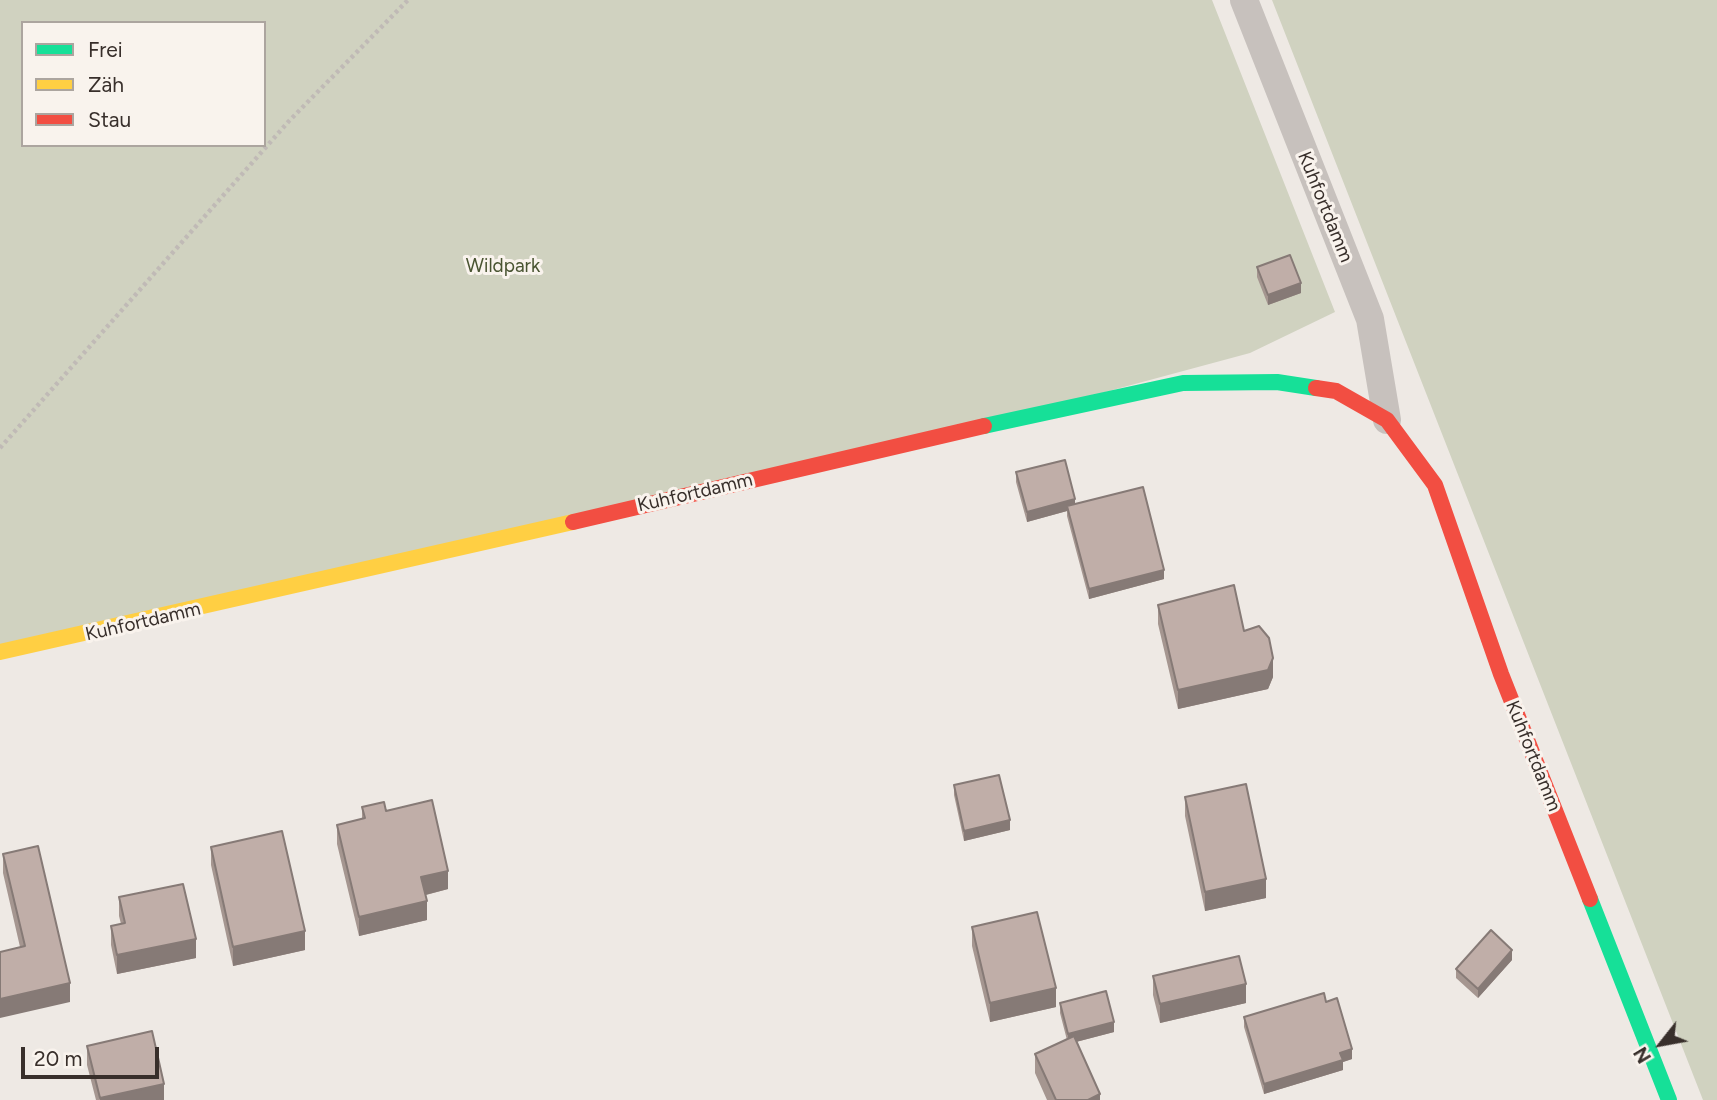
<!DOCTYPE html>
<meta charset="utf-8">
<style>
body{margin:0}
#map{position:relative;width:1717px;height:1100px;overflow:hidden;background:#eee9e4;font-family:Figtree,sans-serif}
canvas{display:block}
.legend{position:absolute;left:21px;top:21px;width:245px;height:126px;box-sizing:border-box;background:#f9f3ed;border:2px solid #aca59f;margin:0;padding:9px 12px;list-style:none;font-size:21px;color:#382f2b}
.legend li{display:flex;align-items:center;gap:14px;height:35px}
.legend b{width:35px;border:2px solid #aca59f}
.north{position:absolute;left:1626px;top:1009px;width:70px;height:70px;-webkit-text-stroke:5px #f9f3ed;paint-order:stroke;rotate:239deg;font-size:19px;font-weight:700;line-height:28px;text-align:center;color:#382f2b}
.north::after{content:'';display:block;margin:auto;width:24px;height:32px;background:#382f2b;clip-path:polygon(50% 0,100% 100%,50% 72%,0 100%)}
.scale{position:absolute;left:21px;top:1047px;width:138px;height:32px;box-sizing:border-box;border:4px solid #382f2b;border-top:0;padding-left:9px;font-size:21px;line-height:24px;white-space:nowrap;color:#382f2b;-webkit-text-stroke:5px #f9f3ed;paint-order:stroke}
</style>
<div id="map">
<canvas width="1717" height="1100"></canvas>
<ul class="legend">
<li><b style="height:9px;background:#16e098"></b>Frei</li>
<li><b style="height:9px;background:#ffcf43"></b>Zäh</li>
<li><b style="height:9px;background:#f24e42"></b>Stau</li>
</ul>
<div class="north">N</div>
<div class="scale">20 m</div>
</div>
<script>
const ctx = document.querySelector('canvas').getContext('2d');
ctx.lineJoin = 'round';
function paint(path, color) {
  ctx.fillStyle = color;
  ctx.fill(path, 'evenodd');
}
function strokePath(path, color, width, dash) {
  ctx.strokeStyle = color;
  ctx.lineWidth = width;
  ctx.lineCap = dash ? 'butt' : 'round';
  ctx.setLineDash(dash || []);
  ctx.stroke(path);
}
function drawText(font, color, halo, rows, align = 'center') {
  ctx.font = font + ' Figtree,sans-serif';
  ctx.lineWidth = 6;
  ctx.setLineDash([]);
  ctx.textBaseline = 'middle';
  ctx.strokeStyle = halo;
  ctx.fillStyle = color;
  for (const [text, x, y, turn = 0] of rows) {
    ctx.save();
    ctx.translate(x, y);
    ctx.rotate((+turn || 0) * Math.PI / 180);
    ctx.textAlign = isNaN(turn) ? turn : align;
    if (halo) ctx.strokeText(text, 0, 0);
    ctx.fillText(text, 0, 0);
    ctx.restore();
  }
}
const green = new Path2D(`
 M 0,0 L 1212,0 L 1335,312 L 1250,353 L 968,429 L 0,652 ZM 23,23 L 264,23 L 264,145 L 23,145 Z
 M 1272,0 L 1717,0 L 1717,1100 L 1703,1100 Z`);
const path = new Path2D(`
 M 0,448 L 289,121 L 408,0`);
const lane = new Path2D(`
 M 1244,0 L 1370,319 L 1387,420`);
const fast = new Path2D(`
 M 984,426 L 1183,383 L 1277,382 L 1316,388
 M 1590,899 L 1669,1100`);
const slow = new Path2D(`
 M 0,652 L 573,522`);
const jam = new Path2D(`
 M 1316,388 L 1336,391 L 1387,420 L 1435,485 L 1501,674 L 1590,899
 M 573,522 L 984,426`);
const wall = new Path2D(`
 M 1257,267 L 1301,293 L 1268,305 L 1257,277 Z
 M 1016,472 L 1075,504 L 1164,579 L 1089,599 L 1067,516 L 1067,511 L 1027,522 L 1016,482 Z
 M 1158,605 L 1244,631 L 1273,677 L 1268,689 L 1178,709 L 1158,624 Z
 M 954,785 L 1010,830 L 964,841 L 954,795 Z
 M 1185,797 L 1266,898 L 1205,911 L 1185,816 Z
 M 362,807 L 386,811 L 448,889 L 426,895 L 427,920 L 359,936 L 337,844 L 337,825 L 362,819 Z
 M 211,847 L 305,950 L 233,966 L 211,865 Z
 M 3,854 L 70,1002 L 20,947 L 3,873 Z
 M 119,897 L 196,958 L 117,974 L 111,945 L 111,926 L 121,924 L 119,916 Z
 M 972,927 L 1056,1007 L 990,1022 L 972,946 Z
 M 1512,960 L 1478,998 L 1456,978 L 1456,969 Z
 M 1153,976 L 1246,1003 L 1160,1023 L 1153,995 Z
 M 1326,1002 L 1352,1059 L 1343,1062 L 1343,1070 L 1264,1094 L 1244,1027 L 1244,1017 Z
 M 1060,1003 L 1114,1032 L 1076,1042 L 1100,1100 L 1047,1100 L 1035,1073 L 1035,1054 L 1067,1040 L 1060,1013 Z
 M 87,1046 L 164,1100 L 96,1100 L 87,1065 Z`);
const shadedWall = new Path2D(`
 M 1301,283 L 1301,293 L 1268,305 L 1268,295 Z
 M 1075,499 L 1075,509 L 1067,506 L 1067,511 L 1027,522 L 1027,512 Z
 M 1164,570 L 1164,579 L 1089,599 L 1089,589 Z
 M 1273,658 L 1273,677 L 1268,689 L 1178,709 L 1178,690 Z
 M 1010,820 L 1010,830 L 964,841 L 964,831 Z
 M 448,871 L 448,889 L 421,896 L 421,877 Z
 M 1266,879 L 1266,898 L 1205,911 L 1205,892 Z
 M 427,901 L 427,920 L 359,936 L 359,917 Z
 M 305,931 L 305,950 L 233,966 L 233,947 Z
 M 196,939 L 196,958 L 117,974 L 117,955 Z
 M 1512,950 L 1512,960 L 1478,998 L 1478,989 Z
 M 70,983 L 70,1002 L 0,1018 L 0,999 Z
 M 1246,984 L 1246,1003 L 1160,1023 L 1160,1004 Z
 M 1056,988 L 1056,1007 L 990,1022 L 990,1003 Z
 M 1114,1022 L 1114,1032 L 1068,1044 L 1068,1034 Z
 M 1352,1049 L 1352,1059 L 1343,1062 L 1343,1070 L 1264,1094 L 1264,1084 Z
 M 164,1084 L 164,1100 L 100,1100 L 100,1098 Z
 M 1100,1094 L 1100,1100 L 1088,1100 Z`);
const building = new Path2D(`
 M 1290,255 L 1301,283 L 1268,295 L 1257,267 Z
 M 1065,460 L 1075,499 L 1027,512 L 1016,472 Z
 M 1143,487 L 1164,570 L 1089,589 L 1067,506 Z
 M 1234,585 L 1244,631 L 1259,626 L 1269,638 L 1273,658 L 1268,670 L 1178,690 L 1158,605 Z
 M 999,775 L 1010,820 L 964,831 L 954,785 Z
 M 1246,784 L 1266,879 L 1205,892 L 1185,797 Z
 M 432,800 L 448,871 L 421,877 L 427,901 L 359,917 L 337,825 L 365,818 L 362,807 L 384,802 L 386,811 Z
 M 282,831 L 305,931 L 233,947 L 211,847 Z
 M 38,846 L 70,983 L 0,999 L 0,952 L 25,946 L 3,854 Z
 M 183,884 L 196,939 L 117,955 L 111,926 L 125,923 L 119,897 Z
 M 1037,912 L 1056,988 L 990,1003 L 972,927 Z
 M 1491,930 L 1512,950 L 1478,989 L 1456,969 Z
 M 1239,956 L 1246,984 L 1160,1004 L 1153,976 Z
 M 1106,991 L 1114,1022 L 1068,1034 L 1060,1003 Z
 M 1324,993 L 1326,1002 L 1337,998 L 1352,1049 L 1340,1053 L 1343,1060 L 1264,1084 L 1244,1017 Z
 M 152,1031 L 164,1084 L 100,1098 L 87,1046 Z
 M 1074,1036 L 1100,1094 L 1088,1100 L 1056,1100 L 1035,1054 Z`);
const streetNames = [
 ["Kuhfortdamm",1325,207,68],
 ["Kuhfortdamm",695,493,-13],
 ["Kuhfortdamm",143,622,-13],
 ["Kuhfortdamm",1533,756,68]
];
const parkNames = [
 ["Wildpark",503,266]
];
paint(green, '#d0d2c0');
strokePath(path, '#c0bab6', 4.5, [3.5, 3.5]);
strokePath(lane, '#c7c1bd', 28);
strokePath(fast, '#16e098', 16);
strokePath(slow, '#ffcf43', 16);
strokePath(jam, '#f24e42', 16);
paint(wall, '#a59690');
paint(shadedWall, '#867a76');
paint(building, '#c0aea8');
strokePath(building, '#867a76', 2);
drawText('19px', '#382f2b', '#f9f3ed', streetNames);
drawText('19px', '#495431', '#f9f3ed', parkNames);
</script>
